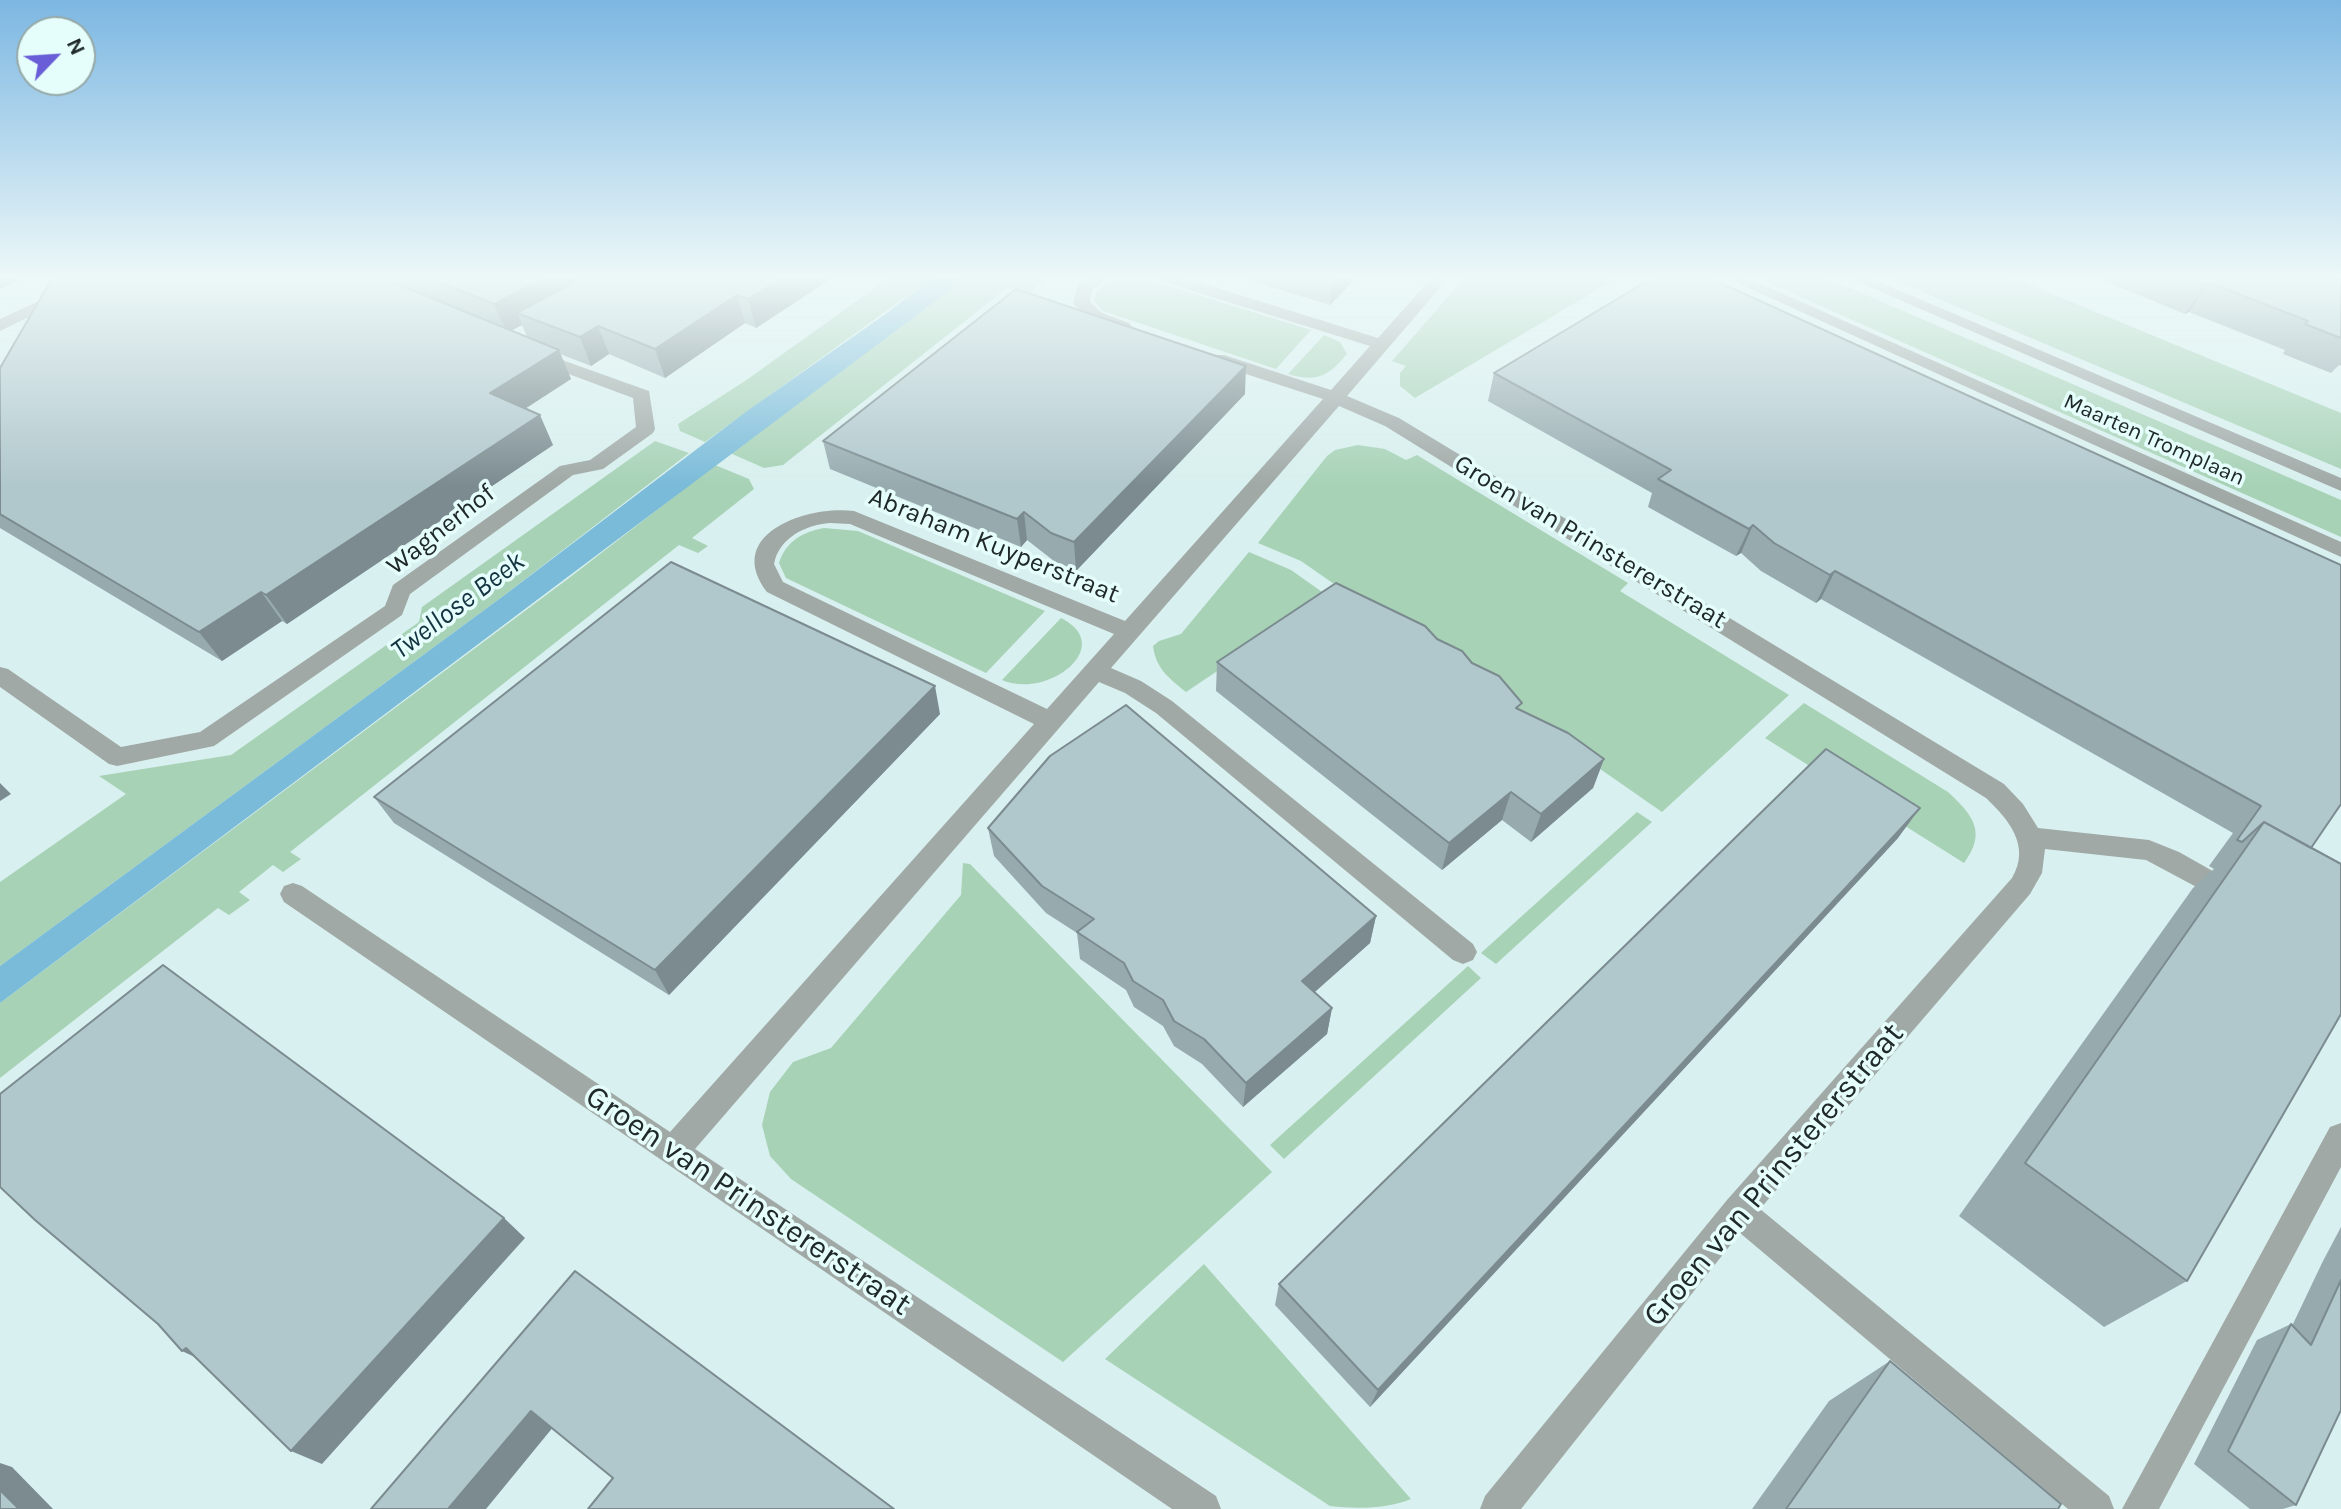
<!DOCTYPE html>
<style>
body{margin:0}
#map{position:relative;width:2341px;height:1509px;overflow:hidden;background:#d8f0ef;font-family:Karla,sans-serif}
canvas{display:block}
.north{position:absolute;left:16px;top:16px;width:80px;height:80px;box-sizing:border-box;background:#e5fefc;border:2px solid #96a9a8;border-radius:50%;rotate:65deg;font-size:22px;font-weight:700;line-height:32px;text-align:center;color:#202929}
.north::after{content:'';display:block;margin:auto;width:28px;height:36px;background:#695ed7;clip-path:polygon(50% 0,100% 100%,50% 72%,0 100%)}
</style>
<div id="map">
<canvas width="2341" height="1509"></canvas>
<div class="north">N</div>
</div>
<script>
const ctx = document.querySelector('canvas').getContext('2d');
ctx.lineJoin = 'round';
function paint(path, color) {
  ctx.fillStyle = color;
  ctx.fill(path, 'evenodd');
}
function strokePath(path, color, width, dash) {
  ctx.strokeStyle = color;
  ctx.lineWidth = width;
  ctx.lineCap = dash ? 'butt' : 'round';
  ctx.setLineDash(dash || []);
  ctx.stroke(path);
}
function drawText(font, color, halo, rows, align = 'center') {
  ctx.font = font + ' Karla,sans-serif';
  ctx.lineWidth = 7;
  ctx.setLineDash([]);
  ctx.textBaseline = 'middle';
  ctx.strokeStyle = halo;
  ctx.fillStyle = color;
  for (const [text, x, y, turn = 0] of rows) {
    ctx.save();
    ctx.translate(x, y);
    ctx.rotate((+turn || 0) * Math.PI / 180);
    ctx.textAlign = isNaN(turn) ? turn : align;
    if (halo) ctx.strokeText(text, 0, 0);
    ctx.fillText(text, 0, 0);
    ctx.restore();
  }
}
const green = new Path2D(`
 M 893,275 L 936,275 L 705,442 L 680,431 L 678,424 L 745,381 Z
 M 970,275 L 1052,275 L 1028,294 L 1007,288 L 783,465 L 764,468 L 730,453 Z
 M 1467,275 L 1622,275 L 1415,398 L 1400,386 L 1400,373 L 1406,366 L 1392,361 Z
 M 1751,275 L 1820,275 L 2341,500 L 2341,537 Z
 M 1882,275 L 2006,275 L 2341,413 L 2341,469 Z
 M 1123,278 L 1153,281 L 1311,330 L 1276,369 L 1103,311 L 1094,301 L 1096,292 L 1108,282 Z
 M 1324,335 L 1340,342 L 1347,354 C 1329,376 1316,383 1288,374 Z
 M 655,441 L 689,453 L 502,597 L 0,966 L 0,882 L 126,794 L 99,776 L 231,755 L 419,622 L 422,607 Z
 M 1358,445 L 1385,449 L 1406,460 L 1417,455 L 1628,583 L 1620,591 L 1789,695 L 1662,812 L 1301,561 L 1258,543 L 1327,456 L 1335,450 Z
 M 715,465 L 749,479 L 754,489 L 692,538 L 708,546 L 698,553 L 679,545 L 290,852 L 301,859 L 283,872 L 273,865 L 239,892 L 250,900 L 229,915 L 218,908 L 0,1078 L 0,1003 L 569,578 Z
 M 824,528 L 858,531 L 1045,611 L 986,673 L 786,578 L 779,563 C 786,541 803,532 824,528 Z
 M 1249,552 L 1291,570 L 1342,606 L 1271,635 L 1186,692 C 1169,678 1156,669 1153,646 L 1159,641 L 1181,634 Z
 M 1061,618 C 1117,646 1048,700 1002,680 Z
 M 1804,703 L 1948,792 C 1973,815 1987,832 1964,863 L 1765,738 Z
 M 1637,812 L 1652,822 L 1496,964 L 1481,953 Z
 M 963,863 L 970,864 L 1272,1172 L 1063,1362 L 791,1179 L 770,1156 L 762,1125 L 770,1092 L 793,1062 L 831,1048 L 961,895 Z
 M 1468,966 L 1481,978 L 1284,1159 L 1270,1145 Z
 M 1204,1264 L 1411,1499 C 1388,1509 1355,1509 1330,1506 L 1105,1359 Z`);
const water = new Path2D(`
 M 936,275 L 970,275 L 0,1003 L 0,966 L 502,597 L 747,411 L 887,313 Z`);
const minor = new Path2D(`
 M 95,275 L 115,275 L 0,331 L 0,319 Z
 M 1093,275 L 1112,275 L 1092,290 L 1090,302 L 1102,313 L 1129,323 L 1132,327 L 1129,331 C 1109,335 1085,318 1073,303 L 1078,284 Z
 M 1152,275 L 1176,275 L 1378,338 L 1434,275 L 1451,275 L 1347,396 L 1399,418 L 2004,784 L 2023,804 L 2038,828 L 2149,840 L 2179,852 L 2241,887 L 2245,895 L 2241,903 L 2232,906 L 2146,860 L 2045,849 L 2042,873 L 2030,894 L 1760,1209 L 2109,1496 L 2114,1509 L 2068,1509 L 1740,1233 L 1521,1509 L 1480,1509 L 1485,1496 L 1727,1200 L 2012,878 C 2031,846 2009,820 1986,798 L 1385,426 L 1339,406 L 1111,668 L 1141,681 L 1172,701 L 1473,944 L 1477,952 L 1473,960 L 1463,964 L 1453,960 L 1156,713 L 1125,693 L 1099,682 L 695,1149 L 1216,1496 L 1221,1509 L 1172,1509 L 284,902 L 280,894 L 284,886 L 293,883 L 302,886 L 670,1132 L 1034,724 L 767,592 C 723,534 807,505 854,511 L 1125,621 L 1323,399 L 1212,363 L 1209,359 L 1212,355 L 1224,355 L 1331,390 L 1370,346 L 1154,279 ZM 830,523 L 850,524 L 1114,634 L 1047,709 L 783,582 L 774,564 C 779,538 805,525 830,523 Z
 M 1720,275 L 1741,275 L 2341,542 L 2341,557 Z
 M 1842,275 L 1863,275 L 2341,478 L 2341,491 Z
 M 537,351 L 649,391 L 655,429 L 653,433 L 603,469 L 573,475 L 410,594 L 402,615 L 214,746 L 117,766 L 109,764 L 0,687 L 0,667 L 8,669 L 121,747 L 200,732 L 385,606 L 393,585 L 560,466 L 590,460 L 636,427 L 633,398 L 531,360 L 528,356 Z
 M 2341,1123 L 2341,1167 L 2159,1509 L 2122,1509 L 2330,1127 Z`);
const wall = new Path2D(`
 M 380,275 L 837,275 L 756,328 L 745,323 L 665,378 L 609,354 L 591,366 L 560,354 L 571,379 L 525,409 L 553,445 L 287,624 L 282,621 L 222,661 L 0,528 L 0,368 L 382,278 ZM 522,325 L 527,337 L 511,330 Z
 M 1231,275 L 1359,275 L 1330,305 Z
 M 1657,275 L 2311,848 L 2187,1281 L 2104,1327 L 1959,1216 L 2193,888 L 2214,869 L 2209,866 L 2233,833 L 1821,599 L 1816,603 L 1761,571 L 1741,553 L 1736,556 L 1648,507 L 1652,493 L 1488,401 L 1494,373 Z
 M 2090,275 L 2341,275 L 2341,366 L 2339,365 L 2331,373 L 2283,354 L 2285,350 L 2189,312 L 2185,314 Z
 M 1245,394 L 1076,571 L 1054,561 L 1027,540 L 1021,547 L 830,469 L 823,441 Z
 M 1437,639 L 1520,710 L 1604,759 L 1593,788 L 1531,842 L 1502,820 L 1442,870 L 1216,691 L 1217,662 Z
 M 940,714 L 669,995 L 394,823 L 374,797 Z
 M 988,828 L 1376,916 L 1370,943 L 1314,992 L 1332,1008 L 1327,1034 L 1243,1107 L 1202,1064 L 1174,1046 L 1163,1026 L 1134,1007 L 1126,990 L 1080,959 L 1077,933 L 1046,913 L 994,856 Z
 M 1898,838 L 1370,1407 L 1275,1305 L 1279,1284 Z
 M 2341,1227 L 2341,1410 L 2296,1505 L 2283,1509 L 2250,1509 L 2194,1464 L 2257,1340 L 2291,1324 L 2292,1326 L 2323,1261 Z
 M 1890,1361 L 2058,1509 L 1752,1509 L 1829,1401 Z`);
const shadedWall = new Path2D(`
 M 0,275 L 32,275 L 0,289 Z
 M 551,275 L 615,275 L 517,313 L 522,325 L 507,333 L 494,304 Z
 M 787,275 L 837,275 L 756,328 L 748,299 Z
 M 1335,275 L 1359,275 L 1330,305 L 1333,277 Z
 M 2208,282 L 2189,312 L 2185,314 L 2205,285 Z
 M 737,295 L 745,323 L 665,378 L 655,349 Z
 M 598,326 L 609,354 L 591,366 L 580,337 Z
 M 559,350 L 571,379 L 504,422 L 490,393 Z
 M 1246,366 L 1245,394 L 1076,571 L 1074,542 Z
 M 540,415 L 553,445 L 287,624 L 266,595 Z
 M 1024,512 L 1027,540 L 1021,547 L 1017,519 Z
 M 1753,525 L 1741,553 L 1736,556 L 1749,529 Z
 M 1835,571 L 1821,599 L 1816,603 L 1830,575 Z
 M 261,592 L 282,621 L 222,661 L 199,632 Z
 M 935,686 L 940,714 L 669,995 L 655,970 Z
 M 1604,759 L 1593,788 L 1531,842 L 1541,814 Z
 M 0,783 L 11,794 L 0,801 Z
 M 1511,792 L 1502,820 L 1442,870 L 1449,843 Z
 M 1920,808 L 1898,838 L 1370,1407 L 1378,1390 Z
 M 1376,916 L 1370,943 L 1298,1007 L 1302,981 Z
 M 1332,1008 L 1327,1034 L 1243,1107 L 1246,1083 Z
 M 504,1218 L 525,1238 L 322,1464 L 291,1451 Z
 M 186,1348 L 216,1367 L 182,1351 Z
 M 531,1411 L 554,1426 L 486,1509 L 448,1509 Z
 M 0,1463 L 12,1467 L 53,1509 L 19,1509 L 0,1490 Z`);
const building = new Path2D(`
 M 54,275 L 375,275 L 559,350 L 490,393 L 540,415 L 266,595 L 261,592 L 199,632 L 0,514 L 0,368 Z
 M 421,275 L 551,275 L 494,304 Z
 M 587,275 L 787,275 L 748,299 L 737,295 L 655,349 L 598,326 L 580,337 L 517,313 Z
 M 1657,275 L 1703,275 L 2341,565 L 2341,804 L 2311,848 L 2264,822 L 2242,842 L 2237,840 L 2261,806 L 1835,571 L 1830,575 L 1774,543 L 1753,525 L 1749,529 L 1658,479 L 1671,470 L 1494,373 Z
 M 2180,275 L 2341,275 L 2341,338 L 2305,324 L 2308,321 L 2208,282 L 2205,285 Z
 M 1016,289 L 1246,366 L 1074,542 L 1051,533 L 1024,512 L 1017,519 L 823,441 Z
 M 671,562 L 935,686 L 655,970 L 374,797 Z
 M 1336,583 L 1425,626 L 1437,639 L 1462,651 L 1472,663 L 1499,676 L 1522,703 L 1516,708 L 1568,733 L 1604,759 L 1541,814 L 1511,792 L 1449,843 L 1217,662 Z
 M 1126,705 L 1376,916 L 1302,981 L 1332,1008 L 1246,1083 L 1204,1039 L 1174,1021 L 1163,1000 L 1133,981 L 1124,963 L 1077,932 L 1094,919 L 1042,886 L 988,828 L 1050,756 Z
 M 1826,749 L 1920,808 L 1378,1390 L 1279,1284 Z
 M 2264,822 L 2341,864 L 2341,1014 L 2187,1281 L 2025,1163 Z
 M 163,965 L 504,1218 L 291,1451 L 186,1348 L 182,1351 L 158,1324 L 35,1220 L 0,1187 L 0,1094 Z
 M 575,1271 L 894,1509 L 588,1509 L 613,1478 L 531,1411 L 448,1509 L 371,1509 Z
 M 2341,1280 L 2341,1410 L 2296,1505 L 2228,1451 L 2291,1324 L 2311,1345 Z
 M 1890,1361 L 2061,1504 L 2058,1509 L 1786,1509 Z
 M 0,1490 L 19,1509 L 0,1509 Z`);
const farStreetnames = [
 ["Maarten Tromplaan",2154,440,24]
];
const streetNames = [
 ["Wagnerhof",441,530,-38],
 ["Groen van Prinstererstraat",1590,542,31],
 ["Abraham Kuyperstraat",994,546,22]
];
const waterNames = [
 ["Twellose Beek",458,606,-37]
];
const nearStreetnames = [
 ["Groen van Prinstererstraat",1774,1175,-50],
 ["Groen van Prinstererstraat",748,1201,34]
];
paint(green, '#a7d2b6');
paint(water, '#7abbd9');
paint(minor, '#a0a9a6');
paint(wall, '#97abaf');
paint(shadedWall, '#7b8b8f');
paint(building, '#b0c7cc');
strokePath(building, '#7b8b8f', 2);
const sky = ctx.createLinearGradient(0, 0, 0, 486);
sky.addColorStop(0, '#7cb7e2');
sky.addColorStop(0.57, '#edf8f8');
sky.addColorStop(1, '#edf8f800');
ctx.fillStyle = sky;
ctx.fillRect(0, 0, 2341, 486);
drawText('22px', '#202929', '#e5fefc', farStreetnames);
drawText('26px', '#202929', '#e5fefc', streetNames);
drawText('italic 28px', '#143340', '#e5fefc', waterNames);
drawText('32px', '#202929', '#e5fefc', nearStreetnames);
</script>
